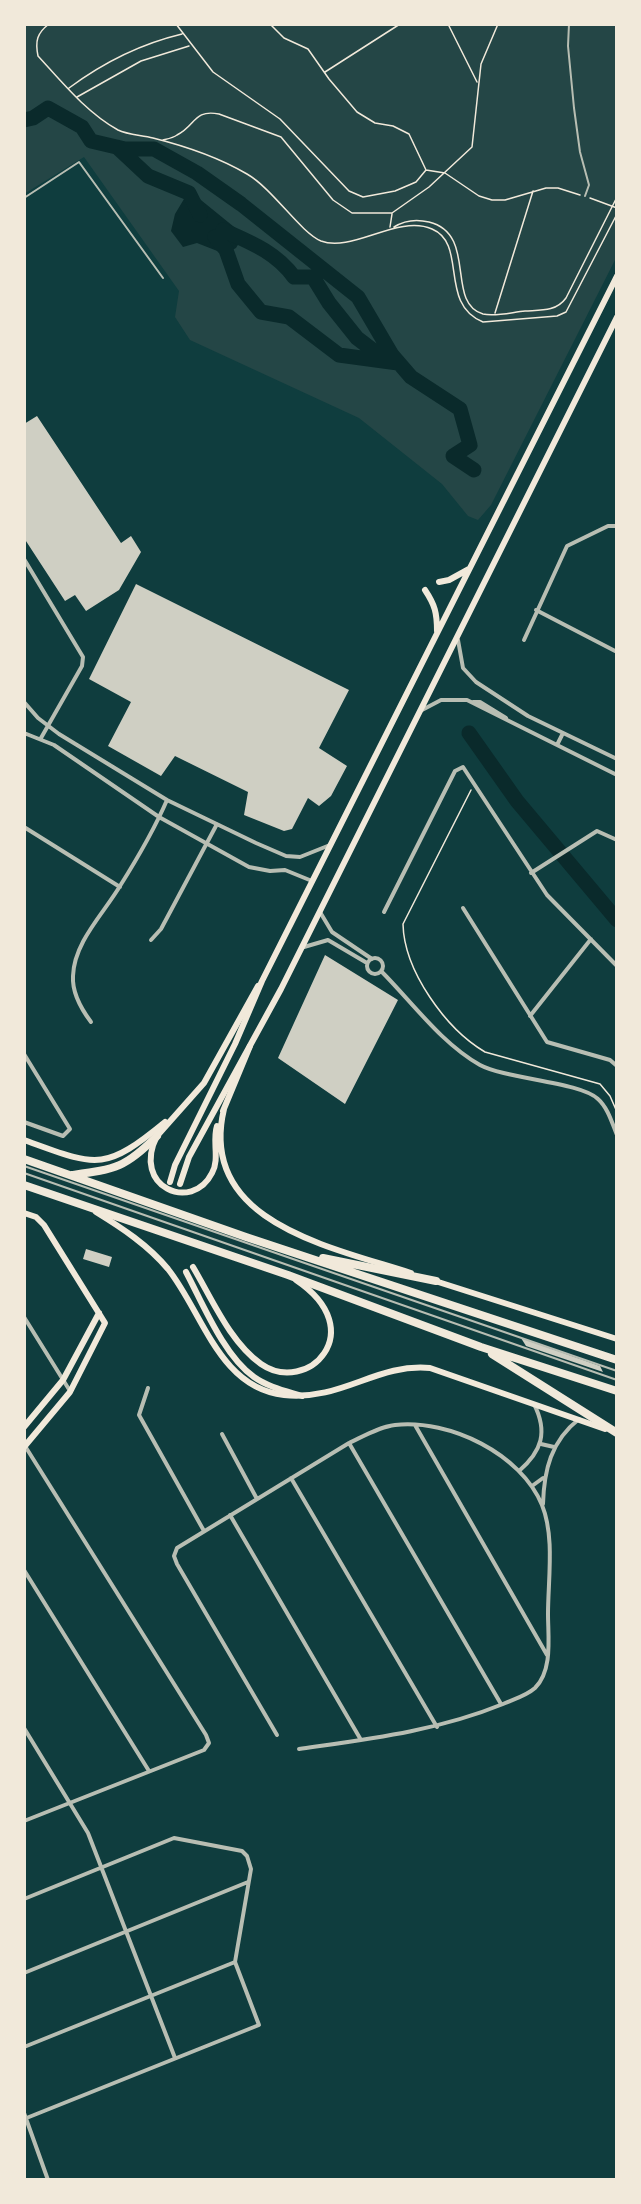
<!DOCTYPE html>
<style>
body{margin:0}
#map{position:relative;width:641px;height:2204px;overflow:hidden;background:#0f3d3e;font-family:"Crimson Pro",serif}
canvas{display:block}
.frame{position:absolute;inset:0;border:26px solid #f1e9da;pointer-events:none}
</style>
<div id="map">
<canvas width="641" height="2204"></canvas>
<div class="frame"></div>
</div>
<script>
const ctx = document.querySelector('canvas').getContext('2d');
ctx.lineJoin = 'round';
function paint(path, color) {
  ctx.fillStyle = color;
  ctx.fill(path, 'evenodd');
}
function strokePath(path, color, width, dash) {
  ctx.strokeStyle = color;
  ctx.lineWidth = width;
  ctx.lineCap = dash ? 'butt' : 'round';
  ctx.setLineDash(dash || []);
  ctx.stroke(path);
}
const green = new Path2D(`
 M 24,24 L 617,24 L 617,256 L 491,505 L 478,520 L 468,516 L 442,484 L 359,418 L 190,340 L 175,317 L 179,291 L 84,157 L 24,194 Z`);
const water = new Path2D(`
 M 196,196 L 244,235 L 236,248 L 225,254 L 197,243 L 183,247 L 171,231 L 175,214 L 184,199 Z`);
const river = new Path2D(`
 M 24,120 L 33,118 L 48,108 L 82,127 L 91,141 L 125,149 L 154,149 L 197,173 L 241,204 L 358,297 L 392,355 L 411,377 L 460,409 L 470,445 L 453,456 L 474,470
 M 117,147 L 148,176 L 189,193 L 200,215
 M 223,230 C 250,242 276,252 294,277 L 313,277 L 329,303 L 357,338 L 387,361
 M 215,237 L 226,250 L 238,284 L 261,312 L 289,317 L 339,355 L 398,363
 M 469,733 L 517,801 L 617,920`);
const building = new Path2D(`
 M 37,416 L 121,543 L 131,536 L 141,552 L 119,590 L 86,611 L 75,595 L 65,601 L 24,538 L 24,424 Z
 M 136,584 L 349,690 L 319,748 L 347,766 L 331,796 L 319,806 L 308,798 L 292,829 L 284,831 L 244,815 L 248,792 L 175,756 L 161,776 L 108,746 L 131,702 L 89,679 Z
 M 325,955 L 398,1000 L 345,1104 L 278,1058 Z
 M 86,1249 L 112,1257 L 109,1267 L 83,1259 Z
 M 521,1338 L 600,1366 L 603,1372 L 526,1346 Z`);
const path = new Path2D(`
 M 49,24 C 37,33 35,41 38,56 C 62,82 86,112 118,130 C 128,135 142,135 153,138 C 185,146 218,157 247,174 C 273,189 300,232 321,241 C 352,253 398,214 432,229 C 468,244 438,304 483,322 L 557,316 L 566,312 L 617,214
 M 176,24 L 213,72 L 280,119 L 349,191 L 363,197 L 395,191 L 416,182 L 426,170 L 445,173 L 479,196 L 492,200 L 505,200 L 546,188 L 558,188 L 580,195
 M 270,24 L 284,38 L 308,49 L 329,79 L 357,112 L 375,123 L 393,126 L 409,134 L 426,170
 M 448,24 L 477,82
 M 325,72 L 400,24
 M 69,88 C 104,62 140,44 182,34
 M 77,97 L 141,61 L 189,46
 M 163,140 C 167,139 173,138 177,135 C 196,126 193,109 219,114 L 281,137 L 333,200 L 352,213 L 392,213 L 429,187 L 472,147 L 481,64 L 498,24
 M 590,198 L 617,208
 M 390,227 L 392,214
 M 394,227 C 405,220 417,219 429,222 C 478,234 445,303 483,314 C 495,317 513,312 525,311 C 540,310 556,312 566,298 L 617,197
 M 495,313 L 533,191
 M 471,790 L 403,924 C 404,971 446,1029 485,1052 L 600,1084 L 610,1096 L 617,1112`);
const service = new Path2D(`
 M 569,24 L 568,46 L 574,108 L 580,152 L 589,185 L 585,196
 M 24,198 L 79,162 L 163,278
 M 24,1166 L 617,1371
 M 24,1173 L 617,1380`);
const minor = new Path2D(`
 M 24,559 L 83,657 L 82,666 L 41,738
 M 536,610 L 617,652
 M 458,640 L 463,668 L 476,682 L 528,716 L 617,759
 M 524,640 L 567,546 L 608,526 L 617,526
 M 24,702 L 38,718 L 59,734 L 167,800 L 256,843 L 286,856 L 300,857 L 330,845
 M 473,702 L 480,702 L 506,718
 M 422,710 L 441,700 L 467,700 L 617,775
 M 24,733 L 54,745 L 159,817 L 249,867 L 270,871 L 285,870 L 312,881
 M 557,745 L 563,733
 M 24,827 L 120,887
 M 531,873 L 597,831 L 617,840
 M 463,908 L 547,1042 L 610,1060 L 617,1066
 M 320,912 L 332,932 L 372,959
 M 384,912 L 455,771 L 463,767 L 547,895 L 617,966
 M 151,940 L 161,929 L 217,824
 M 304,947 L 328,940 L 367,963
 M367 966a8 8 0 1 1 16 0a8 8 0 1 1-16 0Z
 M 381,971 C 412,1002 441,1043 480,1065 C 506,1079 581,1082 598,1099 C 608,1108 612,1123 617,1135
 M 530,1016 L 591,939
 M 91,1022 C 82,1010 72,992 73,976 C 74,942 104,913 120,886 C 137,859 154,830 167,800
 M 24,1054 L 70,1129 L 63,1136 L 24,1122
 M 24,1317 L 70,1391
 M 148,1388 L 139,1415 L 204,1531
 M 415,1425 L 547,1655
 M 222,1434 L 257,1499
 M 349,1443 L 501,1704
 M 541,1444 L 554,1447
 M 519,1471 C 542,1451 548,1432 534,1404
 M 291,1478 L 437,1727
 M 532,1486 L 543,1478
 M 543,1504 C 544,1470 551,1441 579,1419
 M 230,1515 L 361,1740
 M 24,1570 L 149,1771
 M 24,1728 L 88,1833 L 175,2058
 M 277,1735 L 177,1564 L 174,1556 L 177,1548 L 349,1443 C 364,1436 379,1427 395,1425 C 450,1419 521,1454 542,1505 C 555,1537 548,1580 548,1614 C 548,1637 553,1670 535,1688 C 526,1696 514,1699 503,1704 C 437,1731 369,1739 299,1749
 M 24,1821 L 204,1750 L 209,1743 L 206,1735 L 25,1446
 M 24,1899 L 174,1838 L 242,1851 L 247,1856 L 251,1869 L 235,1962 L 259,2025 L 24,2119
 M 24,1973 L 248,1882
 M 24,2047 L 235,1962
 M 24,2113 L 48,2180`);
const secondary = new Path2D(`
 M 224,1109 C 197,1222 331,1247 411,1273
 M 223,1111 L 250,1046
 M 217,1126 C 212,1141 220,1159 212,1173 C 192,1213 131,1187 157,1136 L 204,1083 L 258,986
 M 24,1140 C 96,1166 103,1173 165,1122
 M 96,1212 C 122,1228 148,1245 168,1269 C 203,1313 219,1388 284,1395 C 343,1401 376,1363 430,1368 L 605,1429
 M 24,1213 L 36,1217 L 44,1225 L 105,1323 L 70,1392 L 24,1447
 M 432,1280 L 617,1339
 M 24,1427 L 63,1380 L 99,1313`);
const primary = new Path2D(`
 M 439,582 L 449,580 L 469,569
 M 425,590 C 435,605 437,613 437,631
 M 170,1182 L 175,1165 L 235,1044 L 262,981 L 617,276
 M 180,1184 L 189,1157 L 281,989 L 617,317
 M 193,1267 C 212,1299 230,1342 261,1364 C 307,1396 372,1331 296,1280
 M 186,1272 C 203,1304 224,1356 254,1377 C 268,1387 286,1391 302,1396`);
const motorway = new Path2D(`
 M 24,1159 L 246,1237 L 617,1360
 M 72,1175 C 116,1169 125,1168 157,1136
 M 24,1185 L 288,1275 L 481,1347 L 617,1391
 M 323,1258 L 436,1281
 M 492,1354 L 617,1433`);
paint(green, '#244646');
paint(water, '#0a2a2b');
strokePath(river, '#0a2a2b', 15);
paint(building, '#cfcfc3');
strokePath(path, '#f1e9da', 1.5);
strokePath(service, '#b8beb3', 2);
strokePath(minor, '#b8beb3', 4);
strokePath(secondary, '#f1e9da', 6);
strokePath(primary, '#f1e9da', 6);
strokePath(motorway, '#f1e9da', 8);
</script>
